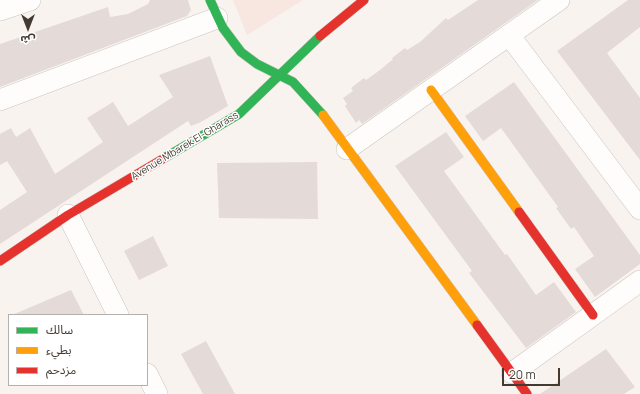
<!DOCTYPE html>
<meta charset="utf-8">
<style>
body{margin:0}
#map{position:relative;width:640px;height:394px;overflow:hidden;background:#f8f3ee;font-family:Manrope,"Noto Sans Arabic",sans-serif}
canvas{display:block}
.legend{position:absolute;left:8px;top:314px;width:140px;height:72px;box-sizing:border-box;background:#fff;border:1px solid #b4b0ad;margin:0;padding:5px 7px;list-style:none;font-size:12px;color:#443a31}
.legend li{display:flex;align-items:center;gap:8px;height:20px}
.legend b{width:20px;border:1px solid #b4b0ad}
.north{position:absolute;left:8px;top:8px;width:40px;height:40px;-webkit-text-stroke:3px #fff;paint-order:stroke;rotate:180deg;font-size:11px;font-weight:700;line-height:16px;text-align:center;color:#443a31}
.north::after{content:'';display:block;margin:auto;width:14px;height:18px;background:#443a31;clip-path:polygon(50% 0,100% 100%,50% 72%,0 100%)}
.scale{position:absolute;left:502px;top:368px;width:58px;height:18px;box-sizing:border-box;border:2px solid #443a31;border-top:0;padding-left:5px;font-size:12px;line-height:14px;white-space:nowrap;color:#443a31;-webkit-text-stroke:3px #fff;paint-order:stroke}
</style>
<div id="map">
<canvas width="640" height="394"></canvas>
<ul class="legend">
<li><b style="height:5px;background:#30b455"></b>سالك</li>
<li><b style="height:5px;background:#ff9f0a"></b>بطيء</li>
<li><b style="height:5px;background:#e5322d"></b>مزدحم</li>
</ul>
<div class="north">ش</div>
<div class="scale">20 m</div>
</div>
<script>
const ctx = document.querySelector('canvas').getContext('2d');
ctx.lineJoin = 'round';
function paint(path, color) {
  ctx.fillStyle = color;
  ctx.fill(path, 'evenodd');
}
function strokePath(path, color, width, dash) {
  ctx.strokeStyle = color;
  ctx.lineWidth = width;
  ctx.lineCap = dash ? 'butt' : 'round';
  ctx.setLineDash(dash || []);
  ctx.stroke(path);
}
function drawText(font, color, halo, rows, align = 'center') {
  ctx.font = font + ' Manrope,sans-serif';
  ctx.lineWidth = 3;
  ctx.setLineDash([]);
  ctx.textBaseline = 'middle';
  ctx.strokeStyle = halo;
  ctx.fillStyle = color;
  for (const [text, x, y, turn = 0] of rows) {
    ctx.save();
    ctx.translate(x, y);
    ctx.rotate((+turn || 0) * Math.PI / 180);
    ctx.textAlign = isNaN(turn) ? turn : align;
    if (halo) ctx.strokeText(text, 0, 0);
    ctx.fillText(text, 0, 0);
    ctx.restore();
  }
}
const medical = new Path2D(`
 M 233,0 L 303,0 L 247,35 Z`);
const building = new Path2D(`
 M 150,0 L 188,0 L 191,10 L 187,16 L 0,87 L 0,44 L 108,7 L 110,17 L 128,14 L 148,4 Z
 M 478,0 L 538,0 L 362,124 L 359,120 L 356,123 L 345,106 L 347,104 L 343,98 L 353,91 L 351,88 L 364,78 L 366,80 L 380,70 L 393,59 L 392,58 L 405,48 L 407,50 L 420,42 L 446,18 L 448,20 Z
 M 628,0 L 640,0 L 640,27 L 607,53 L 640,98 L 640,160 L 557,51 Z
 M 210,56 L 228,106 L 201,122 L 191,126 L 188,121 L 0,244 L 0,210 L 27,192 L 7,161 L 0,165 L 0,134 L 11,128 L 16,137 L 30,128 L 55,174 L 103,142 L 87,118 L 113,102 L 128,126 L 173,97 L 159,75 Z
 M 514,82 L 640,255 L 640,264 L 595,297 L 575,269 L 594,256 L 574,227 L 571,229 L 556,208 L 558,207 L 501,128 L 483,141 L 465,116 Z
 M 446,132 L 464,157 L 444,171 L 505,255 L 507,254 L 536,295 L 554,282 L 576,312 L 526,348 L 469,273 L 472,271 L 395,166 Z
 M 317,162 L 318,219 L 219,218 L 217,163 Z
 M 153,236 L 168,266 L 139,280 L 124,251 Z
 M 71,290 L 84,315 L 12,315 Z
 M 206,341 L 235,394 L 203,394 L 181,354 Z
 M 606,349 L 635,387 L 624,394 L 540,394 Z`);
const street = new Path2D(`
 M 0,10 L 30,0
 M 509,35 L 640,209
 M 0,100 L 217,18
 M 347,149 L 559,0
 M 68,215 L 118,315
 M 512,373 L 640,281
 M 147,374 L 157,394`);
const fast = new Path2D(`
 M 210,0 L 223,28 L 241,52 L 257,64 L 293,82 L 323,115
 M 166,157 L 239,114 L 320,36`);
const slow = new Path2D(`
 M 431,90 L 519,212
 M 323,115 L 477,325`);
const jam = new Path2D(`
 M 320,36 L 364,0
 M 519,212 L 593,315
 M 0,261 L 68,215 L 166,157
 M 477,325 L 527,394`);
const streetNames = [
 ["Avenue Mbarek El-Gharass",185,146,-31]
];
paint(medical, '#f7e7e0');
paint(building, '#e4dbd8');
strokePath(street, '#cbc5bf', 22);
strokePath(fast, '#cbc5bf', 10);
strokePath(slow, '#cbc5bf', 10);
strokePath(jam, '#cbc5bf', 10);
strokePath(street, '#fefdfc', 21);
strokePath(fast, '#30b455', 9);
strokePath(slow, '#ff9f0a', 9);
strokePath(jam, '#e5322d', 9);
drawText('10px', '#443a31', '#fff', streetNames);
</script>
